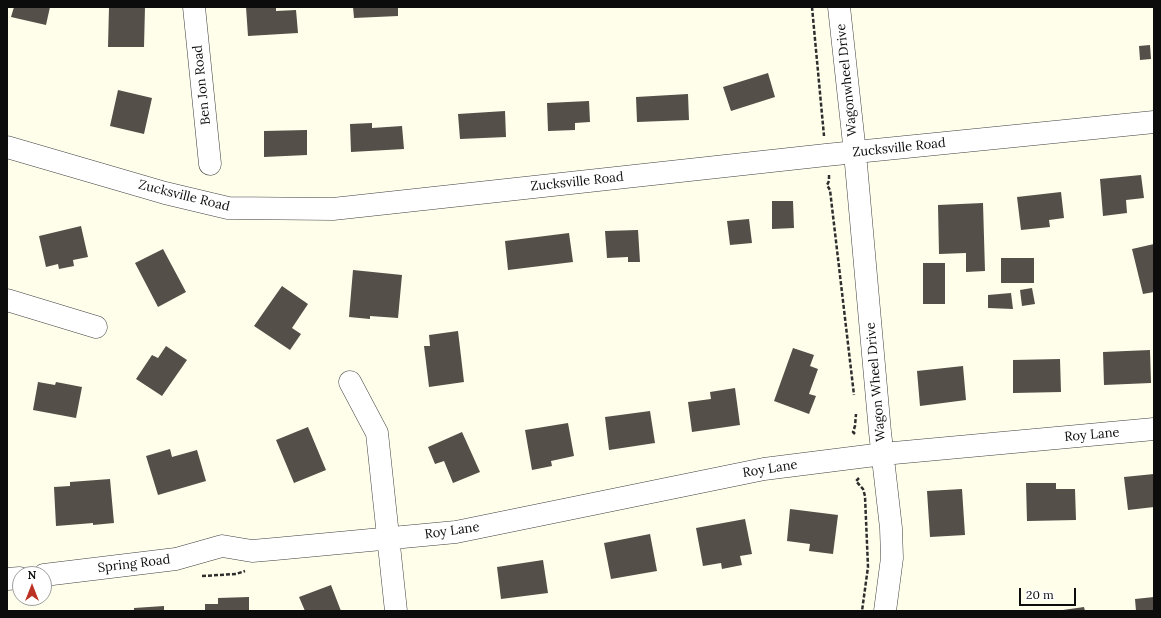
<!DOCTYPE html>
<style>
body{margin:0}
#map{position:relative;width:1161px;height:618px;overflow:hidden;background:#fffeeb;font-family:Lora,serif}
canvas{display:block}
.frame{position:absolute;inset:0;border:8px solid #0c0c0c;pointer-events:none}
.north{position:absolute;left:12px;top:566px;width:40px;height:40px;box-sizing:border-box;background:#fff;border:1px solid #9e9e9e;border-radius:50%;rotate:0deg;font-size:11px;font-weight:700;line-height:16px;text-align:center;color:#0c0c0c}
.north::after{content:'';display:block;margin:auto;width:14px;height:18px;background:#bc3223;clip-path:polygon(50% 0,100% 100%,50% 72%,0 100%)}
.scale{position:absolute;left:1019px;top:588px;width:57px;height:18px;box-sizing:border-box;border:2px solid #0c0c0c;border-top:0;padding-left:5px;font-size:12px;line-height:14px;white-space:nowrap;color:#0c0c0c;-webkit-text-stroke:3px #fff;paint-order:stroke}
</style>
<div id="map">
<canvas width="1161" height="618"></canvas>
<div class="frame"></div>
<div class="north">N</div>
<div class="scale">20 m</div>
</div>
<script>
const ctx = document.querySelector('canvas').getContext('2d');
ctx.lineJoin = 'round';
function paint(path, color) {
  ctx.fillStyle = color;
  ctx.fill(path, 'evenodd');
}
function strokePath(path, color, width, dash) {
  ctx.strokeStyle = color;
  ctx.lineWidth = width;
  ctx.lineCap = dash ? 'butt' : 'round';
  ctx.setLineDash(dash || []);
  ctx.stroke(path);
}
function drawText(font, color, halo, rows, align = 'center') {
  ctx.font = font + ' Lora,serif';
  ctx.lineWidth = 4;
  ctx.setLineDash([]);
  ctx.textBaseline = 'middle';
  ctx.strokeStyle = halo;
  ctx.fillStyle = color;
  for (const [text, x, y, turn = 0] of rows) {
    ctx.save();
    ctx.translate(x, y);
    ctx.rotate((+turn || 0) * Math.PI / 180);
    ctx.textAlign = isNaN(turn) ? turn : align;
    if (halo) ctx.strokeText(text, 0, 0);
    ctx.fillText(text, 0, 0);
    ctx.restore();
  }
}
const building = new Path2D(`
 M 14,7 L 50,7 L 46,25 L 11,17 Z
 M 109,7 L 145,7 L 144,47 L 108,47 Z
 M 246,7 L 276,7 L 276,11 L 296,10 L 298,33 L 248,36 Z
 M 353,7 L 398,7 L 398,16 L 354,18 Z
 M 1150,45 L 1151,59 L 1140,60 L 1139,46 Z
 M 768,73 L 775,97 L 731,111 L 723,87 Z
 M 118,90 L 152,98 L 144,134 L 110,126 Z
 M 688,94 L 689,120 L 637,122 L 636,97 Z
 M 589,101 L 590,122 L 575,123 L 575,130 L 548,131 L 547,103 Z
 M 505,111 L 506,137 L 460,139 L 458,114 Z
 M 372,123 L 372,128 L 402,126 L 404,149 L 351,152 L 350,124 Z
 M 307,130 L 307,155 L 264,157 L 264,131 Z
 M 1141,175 L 1144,198 L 1126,200 L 1127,213 L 1103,216 L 1100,179 Z
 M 1061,192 L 1064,218 L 1049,220 L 1050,227 L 1021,230 L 1017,197 Z
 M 772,201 L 793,201 L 794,228 L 772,229 Z
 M 983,203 L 985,271 L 966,272 L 966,253 L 939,254 L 938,205 Z
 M 749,219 L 752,243 L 730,245 L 727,221 Z
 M 81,226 L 88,257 L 73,260 L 74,266 L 59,269 L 58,264 L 46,267 L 39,236 Z
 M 638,230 L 640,262 L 628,262 L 628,257 L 607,258 L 605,231 Z
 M 569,233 L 573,262 L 508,270 L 505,241 Z
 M 1154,244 L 1154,292 L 1143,294 L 1132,249 Z
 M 163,249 L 186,292 L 158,307 L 135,263 Z
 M 1001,258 L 1034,258 L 1034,283 L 1001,283 Z
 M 923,263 L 945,263 L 945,304 L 923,304 Z
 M 353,270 L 402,275 L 398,318 L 370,316 L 370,319 L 349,317 Z
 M 282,286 L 308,304 L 292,328 L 301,334 L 290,350 L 254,326 Z
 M 1032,288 L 1035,304 L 1022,306 L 1020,290 Z
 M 1011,293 L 1013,309 L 988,308 L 988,295 Z
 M 458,331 L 464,382 L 429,387 L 424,346 L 430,346 L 429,335 Z
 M 166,346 L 187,360 L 162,396 L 136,379 L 152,355 L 158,358 Z
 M 793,348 L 814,355 L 810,366 L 818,369 L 809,394 L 816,396 L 809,414 L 774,401 Z
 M 1150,350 L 1151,383 L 1104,385 L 1103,352 Z
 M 1060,359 L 1061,392 L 1013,393 L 1013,360 Z
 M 963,366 L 966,400 L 920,406 L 917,371 Z
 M 38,382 L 55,385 L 56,382 L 82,387 L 76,418 L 33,410 Z
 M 735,388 L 740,425 L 692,432 L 688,402 L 711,399 L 710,392 Z
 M 650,411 L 655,443 L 609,450 L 605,417 Z
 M 568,423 L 574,456 L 551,461 L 552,466 L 532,470 L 525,430 Z
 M 308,427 L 326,470 L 294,483 L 276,440 Z
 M 462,432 L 480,472 L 453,483 L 444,461 L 435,464 L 428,447 Z
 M 170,449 L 172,457 L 197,450 L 206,481 L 158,495 L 146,456 Z
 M 1154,474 L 1154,507 L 1128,510 L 1124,477 Z
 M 110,479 L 114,523 L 93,525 L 93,523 L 56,526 L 54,487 L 70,486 L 70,482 Z
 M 1026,483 L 1056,483 L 1056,489 L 1075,489 L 1076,520 L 1027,521 Z
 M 962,489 L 965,535 L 930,537 L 927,491 Z
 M 790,509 L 838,515 L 833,554 L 809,551 L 810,544 L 787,541 Z
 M 745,519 L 752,554 L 740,556 L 742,565 L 722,569 L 721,563 L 703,566 L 696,528 Z
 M 650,534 L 657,571 L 611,579 L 604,543 Z
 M 543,560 L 548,593 L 501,599 L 497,567 Z
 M 331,585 L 341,611 L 305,611 L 299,597 Z
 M 249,597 L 249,611 L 205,611 L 205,604 L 218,604 L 218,598 Z
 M 1154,597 L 1154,611 L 1136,611 L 1135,599 Z
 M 164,606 L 164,611 L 134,611 L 134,608 Z
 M 1084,607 L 1085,611 L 1063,611 L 1063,610 Z`);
const path = new Path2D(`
 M 812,7 L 824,136
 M 829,175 L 829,181 L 827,185 L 830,190 L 854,395
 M 855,434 L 853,432 L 855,426 L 856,414
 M 859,478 L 856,481 L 863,489 L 865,496 L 868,567 L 862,611
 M 202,576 L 236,574 L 245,571`);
const minor = new Path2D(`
 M 194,7 L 210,164
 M 839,7 L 855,153 L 880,432 L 891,528 L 892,558 L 885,611
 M 7,147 L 165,193 L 228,208 L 333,209 L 826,155 L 1154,122
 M 7,300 L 96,327
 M 350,382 L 377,433 L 396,611
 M 44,575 L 176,559 L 222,546 L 252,551 L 275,549 L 456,532 L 764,469 L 883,454 L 1154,429
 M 7,579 L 20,578`);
const streetNames = [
 ["Wagonwheel Drive",847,80,-96],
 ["Ben Jon Road",202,85,-96],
 ["Zucksville Road",899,148,-6],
 ["Zucksville Road",577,182,-6],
 ["Zucksville Road",184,196,14],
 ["Wagon Wheel Drive",876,382,-95],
 ["Roy Lane",1092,435,-5],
 ["Roy Lane",770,469,-9],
 ["Roy Lane",452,531,-8],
 ["Spring Road",134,564,-7]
];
paint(building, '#544f48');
strokePath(minor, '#3f3f3f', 23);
strokePath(path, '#2e2e2e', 2.5, [4, 2]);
strokePath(minor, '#fff', 22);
drawText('13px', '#0c0c0c', '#fff', streetNames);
</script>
